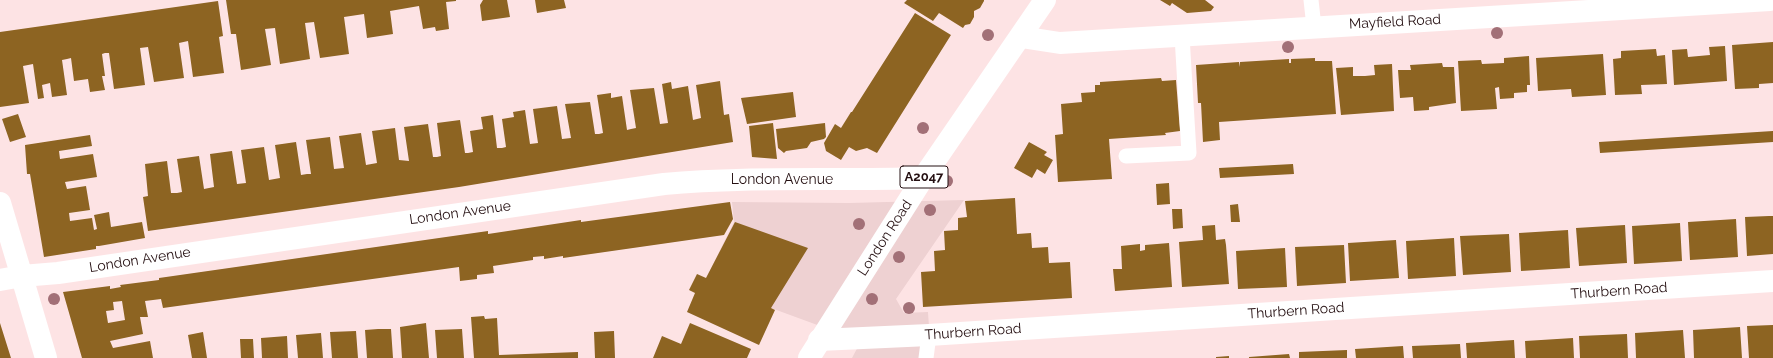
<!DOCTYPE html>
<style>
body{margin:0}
canvas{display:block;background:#fde3e4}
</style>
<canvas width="1773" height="358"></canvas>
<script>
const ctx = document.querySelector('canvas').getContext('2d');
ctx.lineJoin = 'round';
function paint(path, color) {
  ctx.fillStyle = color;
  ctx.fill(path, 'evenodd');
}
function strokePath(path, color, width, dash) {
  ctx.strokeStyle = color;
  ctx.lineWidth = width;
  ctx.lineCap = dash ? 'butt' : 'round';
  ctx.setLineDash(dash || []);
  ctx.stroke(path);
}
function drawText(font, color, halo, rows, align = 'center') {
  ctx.font = font + ' Raleway,sans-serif';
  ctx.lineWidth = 3.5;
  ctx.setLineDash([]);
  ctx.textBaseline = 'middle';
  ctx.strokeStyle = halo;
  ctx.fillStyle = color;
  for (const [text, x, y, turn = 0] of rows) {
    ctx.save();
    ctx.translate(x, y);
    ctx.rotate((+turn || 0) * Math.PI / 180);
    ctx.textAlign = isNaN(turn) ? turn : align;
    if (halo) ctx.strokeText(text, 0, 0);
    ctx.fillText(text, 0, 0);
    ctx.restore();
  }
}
const built = new Path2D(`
 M 964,200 L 896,299 L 904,313 L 928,312 L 931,358 L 852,358 L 861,341 L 771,308 L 706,278 L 734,222 L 732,202 L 849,203 Z`);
const building = new Path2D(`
 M 226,0 L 456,0 L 456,1 L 446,2 L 449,29 L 436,31 L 435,27 L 423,29 L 419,6 L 390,11 L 393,34 L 367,38 L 364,14 L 344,17 L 349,54 L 320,58 L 314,22 L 305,23 L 310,59 L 280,64 L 275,28 L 265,29 L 271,65 L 241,70 L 236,34 L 231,34 Z
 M 483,0 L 507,0 L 510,17 L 482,21 L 480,5 Z
 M 535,0 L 564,0 L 566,8 L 537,13 Z
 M 907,0 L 984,0 L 984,1 L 980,8 L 974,11 L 974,17 L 970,24 L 965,25 L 963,28 L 939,13 L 933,21 L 904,3 Z
 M 1160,0 L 1205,0 L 1214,7 L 1211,11 L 1187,13 L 1172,3 L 1170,6 Z
 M 218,1 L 223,36 L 219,37 L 224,73 L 193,77 L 188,41 L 179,43 L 184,78 L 154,82 L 148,47 L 140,48 L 145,85 L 114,89 L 109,53 L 105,53 L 102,54 L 105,76 L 102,76 L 105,90 L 90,92 L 88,79 L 74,81 L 71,58 L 67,59 L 62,60 L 67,95 L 52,97 L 50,83 L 42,85 L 44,98 L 38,99 L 33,64 L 23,66 L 29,103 L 0,107 L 0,32 Z
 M 915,13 L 951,35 L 877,153 L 867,148 L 856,151 L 849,147 L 841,160 L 826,151 L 824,143 L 835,124 L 841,128 L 851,112 L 852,112 Z
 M 1773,42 L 1773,83 L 1759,84 L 1759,88 L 1735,89 L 1732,45 Z
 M 1725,46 L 1727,81 L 1674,85 L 1672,50 L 1687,49 L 1688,57 L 1710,55 L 1709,47 Z
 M 1656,49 L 1657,56 L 1665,55 L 1667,84 L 1641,85 L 1642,94 L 1615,95 L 1613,59 L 1621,58 L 1621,51 Z
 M 1603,54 L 1606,95 L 1572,97 L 1571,89 L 1538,91 L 1536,58 Z
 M 1529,56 L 1530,85 L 1527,85 L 1527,92 L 1514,93 L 1514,98 L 1500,99 L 1499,87 L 1495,88 L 1497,109 L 1461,111 L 1458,61 L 1481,60 L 1482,64 L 1504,63 L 1504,58 Z
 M 1315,58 L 1315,61 L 1332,61 L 1336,114 L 1219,122 L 1220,140 L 1203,142 L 1201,103 L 1198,103 L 1196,65 L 1239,62 L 1240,67 L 1240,62 L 1289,59 L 1289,63 L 1291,63 L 1291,59 Z
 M 1442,63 L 1443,67 L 1454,67 L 1456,103 L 1429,107 L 1429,110 L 1414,111 L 1413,97 L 1400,98 L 1398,70 L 1411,70 L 1410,65 Z
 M 1392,64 L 1394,111 L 1341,115 L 1336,68 L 1353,67 L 1353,76 L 1365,76 L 1375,75 L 1374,65 Z
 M 1161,78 L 1162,81 L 1176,80 L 1180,131 L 1165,133 L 1166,135 L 1109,139 L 1112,179 L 1058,182 L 1055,135 L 1063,134 L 1061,104 L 1082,102 L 1081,93 L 1095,92 L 1095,85 L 1100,85 L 1100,82 Z
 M 720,81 L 724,115 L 729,114 L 733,142 L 459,187 L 148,231 L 143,197 L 148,196 L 145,164 L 167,161 L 171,193 L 177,193 L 182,192 L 177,159 L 199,156 L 204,189 L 214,187 L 210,154 L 232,151 L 237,184 L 246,183 L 241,150 L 264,147 L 269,180 L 280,178 L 275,145 L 296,142 L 301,175 L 307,174 L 311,174 L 306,140 L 330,137 L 334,169 L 344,168 L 339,136 L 361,133 L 366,165 L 377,163 L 372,131 L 395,128 L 399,160 L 409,161 L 404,127 L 428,124 L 433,157 L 437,157 L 441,156 L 437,123 L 460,120 L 465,153 L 468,153 L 473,152 L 470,131 L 483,129 L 481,117 L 493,115 L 497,148 L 502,148 L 506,147 L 502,119 L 514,117 L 513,112 L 525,110 L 530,144 L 538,143 L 533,109 L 557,106 L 562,139 L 571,138 L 565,104 L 590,102 L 595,134 L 599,134 L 603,133 L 597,95 L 611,93 L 611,98 L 622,96 L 627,130 L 631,129 L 636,128 L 630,90 L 654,88 L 660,124 L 668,123 L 662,84 L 671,82 L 672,89 L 688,86 L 693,120 L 701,118 L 696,85 Z
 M 793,92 L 796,117 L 747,124 L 741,98 Z
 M 18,114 L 26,137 L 10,142 L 2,119 Z
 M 773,123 L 777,159 L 752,157 L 749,126 Z
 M 825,123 L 826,137 L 824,139 L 811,142 L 807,148 L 786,151 L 784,153 L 778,148 L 776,129 Z
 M 1773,131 L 1773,142 L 1600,153 L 1599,142 Z
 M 90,135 L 92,146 L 59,151 L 60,159 L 93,154 L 97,177 L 65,182 L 67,189 L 86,186 L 90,210 L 69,213 L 70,221 L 92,218 L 94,230 L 97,229 L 94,215 L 109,212 L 111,227 L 142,222 L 145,238 L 99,246 L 96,246 L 96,249 L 44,257 L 30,174 L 27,174 L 25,145 Z
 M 1029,142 L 1047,152 L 1044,155 L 1053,160 L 1045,174 L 1037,169 L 1032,178 L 1014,168 Z
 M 1293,164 L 1294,174 L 1220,178 L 1219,168 Z
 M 1169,183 L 1170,204 L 1157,205 L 1156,184 Z
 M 1015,198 L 1017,234 L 1031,233 L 1032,248 L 1048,247 L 1049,263 L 1070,262 L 1072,298 L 923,307 L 921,272 L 935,271 L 934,251 L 945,250 L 944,231 L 958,230 L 958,218 L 967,217 L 965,201 Z
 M 730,202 L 733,219 L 724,235 L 563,258 L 563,256 L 544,259 L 544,256 L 533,257 L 533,260 L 493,266 L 494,273 L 477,275 L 477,279 L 460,281 L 459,267 L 163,308 L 161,299 L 145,301 L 148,317 L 140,317 L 143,334 L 110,341 L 113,348 L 150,341 L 153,358 L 82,358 L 63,292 L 110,286 L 110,289 L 121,287 L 120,285 L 159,280 L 159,278 L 488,231 L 488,234 L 581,220 L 581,222 ZM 122,301 L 125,320 L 108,323 L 106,311 L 114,310 L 113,302 Z
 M 1238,204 L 1240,222 L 1231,222 L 1230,205 Z
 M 1172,209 L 1182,209 L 1183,228 L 1173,229 Z
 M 1769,216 L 1773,216 L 1773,254 L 1747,256 L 1745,217 Z
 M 1736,219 L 1738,257 L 1690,260 L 1688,222 Z
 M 735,222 L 808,248 L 771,308 L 775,310 L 759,345 L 687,312 L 695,293 L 689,290 L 697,274 L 706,278 Z
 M 1680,223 L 1682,261 L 1634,264 L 1632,226 Z
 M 1215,225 L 1216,240 L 1225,239 L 1226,245 L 1229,284 L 1182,287 L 1179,242 L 1203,240 L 1202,226 Z
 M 1625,225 L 1627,263 L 1579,266 L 1576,228 Z
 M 1568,230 L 1570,268 L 1521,271 L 1519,233 Z
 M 1509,234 L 1511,272 L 1463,275 L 1460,236 Z
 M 1454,238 L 1456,276 L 1408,279 L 1406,241 Z
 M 1396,240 L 1399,278 L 1350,281 L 1348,243 Z
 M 1169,243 L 1172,287 L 1115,291 L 1113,269 L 1122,269 L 1121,246 L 1140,244 L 1140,251 L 1145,250 L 1145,245 Z
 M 1344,245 L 1346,283 L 1297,286 L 1295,247 Z
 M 1285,248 L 1287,287 L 1238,289 L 1236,251 Z
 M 484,316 L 485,319 L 497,318 L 499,355 L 578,352 L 578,358 L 474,358 L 471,317 Z
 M 426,323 L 429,358 L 402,358 L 400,327 Z
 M 690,323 L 751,349 L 747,358 L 653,358 L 662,336 L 681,344 Z
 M 0,324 L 0,323 L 11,358 L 0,358 Z
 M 1773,325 L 1773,358 L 1749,358 L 1747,326 Z
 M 1740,327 L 1742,358 L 1694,358 L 1693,330 Z
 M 378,329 L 391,329 L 393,358 L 367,358 L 365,330 Z
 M 462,329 L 464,358 L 437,358 L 435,330 Z
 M 1683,330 L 1685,358 L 1636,358 L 1635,333 Z
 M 356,331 L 358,358 L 332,358 L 330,332 Z
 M 614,331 L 615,358 L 595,358 L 594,332 Z
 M 203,332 L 207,358 L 192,358 L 188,335 Z
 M 321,333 L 323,358 L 298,358 L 296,335 Z
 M 1627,334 L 1628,358 L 1580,358 L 1579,336 Z
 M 287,336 L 288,358 L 262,358 L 261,338 Z
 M 1573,338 L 1574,358 L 1526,358 L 1525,341 Z
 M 240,339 L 253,339 L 254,358 L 241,358 Z
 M 1514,340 L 1515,358 L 1467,358 L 1466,343 Z
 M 1460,344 L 1461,358 L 1413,358 L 1412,346 Z
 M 1403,346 L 1404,358 L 1356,358 L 1355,349 Z
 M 1347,350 L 1347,358 L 1299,358 L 1299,352 Z
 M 1289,354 L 1290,358 L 1249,358 L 1249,357 Z
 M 1229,356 L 1229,358 L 1216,358 L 1216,357 Z`);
const lane = new Path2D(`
 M 1311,0 L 1314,27
 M 1126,156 L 1189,153 L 1182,36
 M 926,358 L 929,335`);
const street = new Path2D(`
 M 1021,37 L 1060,43 L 1770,0
 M 0,203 L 46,358
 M 0,280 L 22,276 L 58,273 L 664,184 C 750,176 837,181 923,178
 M 819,340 L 929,335 L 1773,281`);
const primary = new Path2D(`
 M 809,358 L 923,178 L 1045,0`);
const trees = [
 [1497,33],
 [988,35],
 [1288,47],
 [923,128],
 [947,181],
 [930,210],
 [859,224],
 [899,257],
 [54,299],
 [872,299],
 [909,308]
];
const shields = [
 [924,177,48]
];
const shieldNames = [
 ["A2047",924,177]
];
const streetNames = [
 ["Mayfield Road",1395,22,-3],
 ["London Avenue",782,180],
 ["London Avenue",460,213,-8],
 ["London Road",885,238,-57],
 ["London Avenue",140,260,-9],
 ["Thurbern Road",1619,291,-4],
 ["Thurbern Road",1296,311,-4],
 ["Thurbern Road",973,332,-4]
];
paint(built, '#eed1d2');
paint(building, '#8d6422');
strokePath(lane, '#fff', 15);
strokePath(street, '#fff', 22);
strokePath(primary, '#fff', 22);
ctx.fillStyle = '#a27077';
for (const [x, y] of trees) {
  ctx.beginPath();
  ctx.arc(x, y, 6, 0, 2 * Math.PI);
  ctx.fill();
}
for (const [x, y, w] of shields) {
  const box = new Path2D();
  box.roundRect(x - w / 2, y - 11, w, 22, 3);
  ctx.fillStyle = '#fff';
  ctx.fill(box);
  strokePath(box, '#251012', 1);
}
drawText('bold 13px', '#251012', null, shieldNames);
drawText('14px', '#251012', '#fff', streetNames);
</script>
